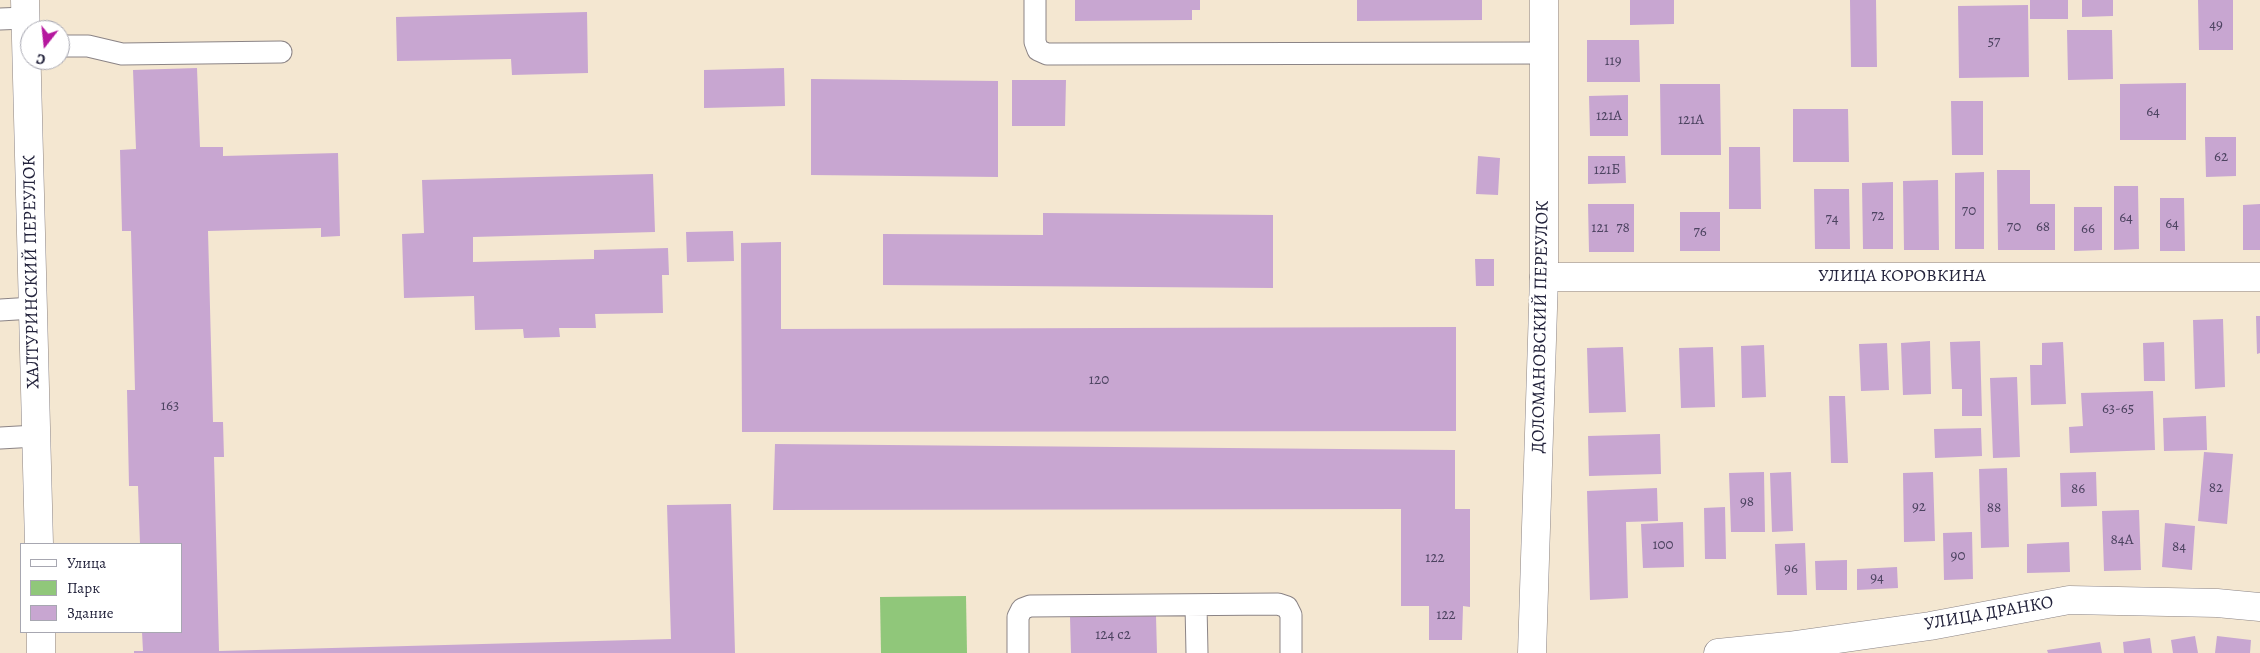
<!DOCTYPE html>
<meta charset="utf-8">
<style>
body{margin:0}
#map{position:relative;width:2260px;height:653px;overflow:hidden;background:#f4e7d1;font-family:Alegreya,serif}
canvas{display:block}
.legend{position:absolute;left:20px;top:543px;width:162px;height:90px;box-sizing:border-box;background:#fff;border:1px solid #a7a7b1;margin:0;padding:6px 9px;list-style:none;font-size:15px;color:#22223b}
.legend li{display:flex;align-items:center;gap:10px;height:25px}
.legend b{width:25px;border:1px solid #a7a7b1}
.north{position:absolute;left:20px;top:20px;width:50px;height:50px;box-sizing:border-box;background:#fff;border:1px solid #a7a7b1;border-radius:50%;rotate:196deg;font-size:14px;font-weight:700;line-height:20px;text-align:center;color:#22223b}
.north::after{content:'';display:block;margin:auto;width:18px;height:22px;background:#b5179e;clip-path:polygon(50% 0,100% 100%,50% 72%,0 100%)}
</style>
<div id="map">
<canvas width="2260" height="653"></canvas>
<ul class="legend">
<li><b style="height:6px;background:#fff"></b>Улица</li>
<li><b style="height:14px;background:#90c77a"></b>Парк</li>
<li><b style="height:14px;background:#c8a6d1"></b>Здание</li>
</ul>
<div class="north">С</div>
</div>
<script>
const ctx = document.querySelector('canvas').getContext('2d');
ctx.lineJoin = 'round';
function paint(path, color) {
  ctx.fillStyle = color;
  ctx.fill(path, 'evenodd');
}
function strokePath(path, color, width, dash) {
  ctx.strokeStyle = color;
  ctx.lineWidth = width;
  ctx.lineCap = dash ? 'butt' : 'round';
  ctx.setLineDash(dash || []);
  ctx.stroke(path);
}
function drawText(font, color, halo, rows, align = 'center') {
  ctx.font = font + ' Alegreya,serif';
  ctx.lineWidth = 4.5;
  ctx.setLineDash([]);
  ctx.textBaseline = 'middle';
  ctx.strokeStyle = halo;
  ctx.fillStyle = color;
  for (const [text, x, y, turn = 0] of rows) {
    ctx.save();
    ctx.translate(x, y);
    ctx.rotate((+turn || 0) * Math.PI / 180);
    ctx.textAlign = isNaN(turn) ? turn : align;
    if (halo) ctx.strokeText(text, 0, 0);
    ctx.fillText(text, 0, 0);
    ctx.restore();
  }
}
const green = new Path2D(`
 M 966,596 L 967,653 L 881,653 L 880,597 Z`);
const building = new Path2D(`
 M 1075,0 L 1200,0 L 1200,10 L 1192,10 L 1192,20 L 1075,21 Z
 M 1357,0 L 1482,0 L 1482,20 L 1357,21 Z
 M 1630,0 L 1674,0 L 1674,24 L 1630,25 Z
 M 1850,0 L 1876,0 L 1877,67 L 1851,67 Z
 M 2030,0 L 2068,0 L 2068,19 L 2030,19 Z
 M 2082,0 L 2113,0 L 2113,16 L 2082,17 Z
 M 2198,0 L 2233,0 L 2233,50 L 2199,50 Z
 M 2028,5 L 2029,77 L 1959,78 L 1958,6 Z
 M 587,12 L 588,73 L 512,75 L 511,59 L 397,61 L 396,17 Z
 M 2067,30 L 2112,30 L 2113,79 L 2068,80 Z
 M 1587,40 L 1639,40 L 1640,82 L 1587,82 Z
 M 197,68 L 200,147 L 223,147 L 223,156 L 338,153 L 340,236 L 321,237 L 321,228 L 208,231 L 213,422 L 223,422 L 224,457 L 214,457 L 219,651 L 671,639 L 667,505 L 731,504 L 735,653 L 134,653 L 134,651 L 143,651 L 142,632 L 181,632 L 181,544 L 140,544 L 138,486 L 129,486 L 127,390 L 135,390 L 131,231 L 122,231 L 120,150 L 136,149 L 133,70 Z
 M 784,68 L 785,106 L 704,108 L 704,70 Z
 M 811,79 L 998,81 L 998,177 L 811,175 Z
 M 1012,80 L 1066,80 L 1065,126 L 1012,126 Z
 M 2186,83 L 2186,140 L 2120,140 L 2120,84 Z
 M 1660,84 L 1720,84 L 1721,155 L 1661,155 Z
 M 1628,95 L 1628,136 L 1590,136 L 1589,96 Z
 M 1951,101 L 1983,101 L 1983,155 L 1952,155 Z
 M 1793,109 L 1848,109 L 1849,162 L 1793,162 Z
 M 2205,137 L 2236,137 L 2236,176 L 2206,177 Z
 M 1729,147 L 1760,147 L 1761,209 L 1729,209 Z
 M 1478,156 L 1500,158 L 1498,195 L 1476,194 Z
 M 1588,156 L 1625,156 L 1626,183 L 1588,184 Z
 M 1997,170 L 2030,170 L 2030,204 L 2055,204 L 2055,250 L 1998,250 Z
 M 1984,172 L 1984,249 L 1955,249 L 1955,173 Z
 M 653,174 L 655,232 L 473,237 L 473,262 L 594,259 L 594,250 L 668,248 L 669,275 L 662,275 L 663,313 L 595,314 L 596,328 L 559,328 L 560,337 L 524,338 L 523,329 L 475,330 L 474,296 L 404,298 L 402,234 L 424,233 L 422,180 Z
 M 1938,180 L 1939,250 L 1904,250 L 1903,181 Z
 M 1893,182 L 1893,249 L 1863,249 L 1862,183 Z
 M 2114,186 L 2138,186 L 2139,249 L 2114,250 Z
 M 1814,189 L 1849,189 L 1850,249 L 1815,249 Z
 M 2160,198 L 2184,198 L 2185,251 L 2160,251 Z
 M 1588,204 L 1634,204 L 1634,252 L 1589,252 Z
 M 2260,204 L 2260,250 L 2243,250 L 2243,205 Z
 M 2074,207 L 2102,207 L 2102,250 L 2074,251 Z
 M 1680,212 L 1720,212 L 1720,251 L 1680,251 Z
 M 1043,213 L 1273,215 L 1273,288 L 883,285 L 883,234 L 1043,235 Z
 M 733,231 L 734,261 L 687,262 L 686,232 Z
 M 781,242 L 781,329 L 1456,327 L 1456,431 L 742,432 L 741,243 Z
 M 1475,259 L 1494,259 L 1494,286 L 1476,286 Z
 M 2256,316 L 2260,316 L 2260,353 L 2257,354 Z
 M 2223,319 L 2225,387 L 2195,389 L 2193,320 Z
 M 1930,341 L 1931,394 L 1903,395 L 1901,343 Z
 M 1980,341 L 1982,416 L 1962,416 L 1962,389 L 1952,389 L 1950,342 Z
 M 2063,342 L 2066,404 L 2031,405 L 2030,365 L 2042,365 L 2042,343 Z
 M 2164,342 L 2165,381 L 2144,381 L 2143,343 Z
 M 1887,343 L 1889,390 L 1861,391 L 1859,344 Z
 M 1764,345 L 1766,397 L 1742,398 L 1741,346 Z
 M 1623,347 L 1626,412 L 1589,413 L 1587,348 Z
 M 1713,347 L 1715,407 L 1681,408 L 1679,348 Z
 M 2017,377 L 2020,457 L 1993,458 L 1990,378 Z
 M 2153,391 L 2155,450 L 2070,453 L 2069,427 L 2083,426 L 2081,393 Z
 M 1829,396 L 1845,396 L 1848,463 L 1831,463 Z
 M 2206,416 L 2207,450 L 2164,451 L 2163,418 Z
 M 1981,428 L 1982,456 L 1935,458 L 1934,429 Z
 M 1660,434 L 1661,474 L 1589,476 L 1588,436 Z
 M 775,444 L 1455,450 L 1455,509 L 1470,509 L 1470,607 L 1463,606 L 1462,640 L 1429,640 L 1429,606 L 1401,606 L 1401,509 L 773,510 Z
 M 2204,452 L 2233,454 L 2227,524 L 2198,521 Z
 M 2007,468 L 2009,547 L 1981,548 L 1979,469 Z
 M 1764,472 L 1765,532 L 1731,532 L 1729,473 Z
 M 1791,472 L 1793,531 L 1772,532 L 1770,473 Z
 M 1933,472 L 1935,541 L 1904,542 L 1903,473 Z
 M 2096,472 L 2097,506 L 2061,507 L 2060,473 Z
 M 1657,488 L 1658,521 L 1626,522 L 1628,598 L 1590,600 L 1587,491 Z
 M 1725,507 L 1726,559 L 1705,559 L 1704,508 Z
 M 2139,510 L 2141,570 L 2104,571 L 2102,511 Z
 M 1683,522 L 1684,567 L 1643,568 L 1641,524 Z
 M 2165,523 L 2195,526 L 2192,570 L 2162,567 Z
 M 1972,532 L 1973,579 L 1944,580 L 1943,533 Z
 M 2069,542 L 2070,572 L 2027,573 L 2027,544 Z
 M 1805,543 L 1807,595 L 1777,595 L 1775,544 Z
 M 1847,560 L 1847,590 L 1816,590 L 1815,561 Z
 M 1897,567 L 1898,588 L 1857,590 L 1857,569 Z
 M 1156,616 L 1157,653 L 1071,653 L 1070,617 Z
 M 2195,636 L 2198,653 L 2173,653 L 2171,640 Z
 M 2217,636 L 2251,640 L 2250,653 L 2215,653 Z
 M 2150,638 L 2152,653 L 2124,653 L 2123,642 Z
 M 2100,642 L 2102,653 L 2048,653 L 2047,650 Z`);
const service = new Path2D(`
 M 1035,0 L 1035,42 L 1038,50 L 1047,54 L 1544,53
 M 0,19 L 25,18
 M 60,46 L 88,46 L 122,54 L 281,52
 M 0,310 L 33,308
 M 0,438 L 36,436
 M 1196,605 L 1197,653
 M 1018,653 L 1018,617 L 1022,609 L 1030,606 L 1278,604 L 1287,607 L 1291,615 L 1291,653`);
const minor = new Path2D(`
 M 25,0 L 39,544
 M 1544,277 L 2260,277
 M 41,632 L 41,653
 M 1718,653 L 1788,646 L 1930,626 L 2069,600 L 2217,603 L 2260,607`);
const tertiary = new Path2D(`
 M 1532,653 L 1544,277 L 1544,0`);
const numberNames = [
 ["49",2216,25],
 ["57",1994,42],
 ["119",1613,61],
 ["64",2153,112],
 ["121А",1609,116],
 ["121А",1691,120],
 ["62",2221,157],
 ["121Б",1607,170],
 ["70",1969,211],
 ["72",1878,216],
 ["64",2126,218],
 ["74",1832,219],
 ["64",2172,224],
 ["70",2014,227],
 ["68",2043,227],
 ["121",1600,228],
 ["78",1623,228],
 ["66",2088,229],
 ["76",1700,232],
 ["120",1099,380],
 ["163",170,406],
 ["63-65",2118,409],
 ["82",2216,488],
 ["86",2078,489],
 ["98",1747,502],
 ["92",1919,507],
 ["88",1994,508],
 ["84А",2122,540],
 ["100",1663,545],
 ["84",2179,547],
 ["90",1958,556],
 ["122",1435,558],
 ["96",1791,569],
 ["94",1877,578],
 ["122",1446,615],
 ["124 с2",1113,635]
];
const streetNames = [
 ["ХАЛТУРИНСКИЙ ПЕРЕУЛОК",32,272,-91],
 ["УЛИЦА КОРОВКИНА",1902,277],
 ["ДОЛОМАНОВСКИЙ ПЕРЕУЛОК",1541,327,-89],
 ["УЛИЦА ДРАНКО",1989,614,-10]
];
paint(green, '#90c77a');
paint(building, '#c8a6d1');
strokePath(service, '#8b8486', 23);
strokePath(minor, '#8b8486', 29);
strokePath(tertiary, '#8b8486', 29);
strokePath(service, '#fff', 21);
strokePath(minor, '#fff', 28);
strokePath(tertiary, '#fff', 28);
drawText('15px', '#4c4360', null, numberNames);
drawText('18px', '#22223b', '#fff', streetNames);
</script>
